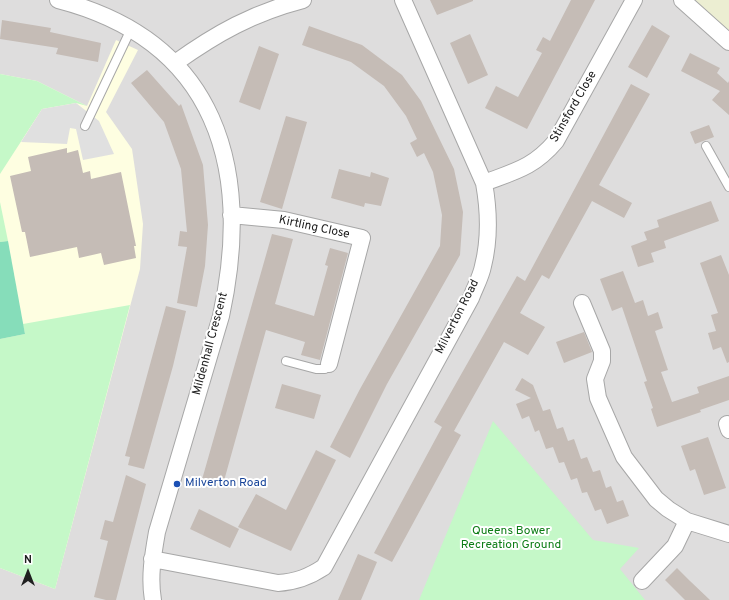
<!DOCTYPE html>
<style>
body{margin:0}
#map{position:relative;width:729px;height:600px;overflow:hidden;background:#f0ede6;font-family:Overpass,sans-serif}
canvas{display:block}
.north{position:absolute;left:8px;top:552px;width:40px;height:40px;-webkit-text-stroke:3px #fff;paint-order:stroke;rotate:0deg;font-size:11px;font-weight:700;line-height:16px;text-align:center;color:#202020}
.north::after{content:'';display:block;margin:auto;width:14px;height:18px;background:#202020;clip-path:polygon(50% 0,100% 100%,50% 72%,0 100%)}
</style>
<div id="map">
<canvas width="729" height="600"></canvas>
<div class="north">N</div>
</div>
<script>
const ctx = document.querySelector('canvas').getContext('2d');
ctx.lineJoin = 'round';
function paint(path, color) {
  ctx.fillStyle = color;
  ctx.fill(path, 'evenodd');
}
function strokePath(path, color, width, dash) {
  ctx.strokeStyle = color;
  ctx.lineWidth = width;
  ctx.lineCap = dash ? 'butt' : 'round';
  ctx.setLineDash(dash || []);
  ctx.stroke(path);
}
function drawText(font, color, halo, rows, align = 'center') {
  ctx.font = font + ' Overpass,sans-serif';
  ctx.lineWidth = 4;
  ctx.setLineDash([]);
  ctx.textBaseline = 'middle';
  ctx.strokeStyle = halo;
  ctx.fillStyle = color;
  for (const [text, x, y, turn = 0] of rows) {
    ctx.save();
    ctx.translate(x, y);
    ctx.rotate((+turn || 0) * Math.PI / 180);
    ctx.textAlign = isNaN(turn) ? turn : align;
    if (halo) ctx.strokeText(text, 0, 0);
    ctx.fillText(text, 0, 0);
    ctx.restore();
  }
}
const residential = new Path2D(`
 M 0,0 L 694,0 L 729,36 L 729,600 L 0,600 Z`);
const education = new Path2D(`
 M 116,40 L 138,50 L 106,112 L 132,149 L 143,224 L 140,269 L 55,589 L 0,568 L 0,74 L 37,81 L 87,106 Z`);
const farmland = new Path2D(`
 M 694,0 L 729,0 L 729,36 Z`);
const park = new Path2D(`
 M 0,74 L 37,81 L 87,106 L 76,103 L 42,109 L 0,174 Z
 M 0,202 L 8,241 L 0,242 Z
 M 130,305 L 55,589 L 0,568 L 0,339 L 25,334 L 23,324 Z
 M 493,421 L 593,540 L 639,548 L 620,569 L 645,600 L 419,600 Z`);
const pitch = new Path2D(`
 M 8,241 L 25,334 L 0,339 L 0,242 Z`);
const parking = new Path2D(`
 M 76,103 L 99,121 L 114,154 L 83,160 L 76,129 L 70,128 L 67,144 L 21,142 L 42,109 Z`);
const building = new Path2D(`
 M 430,0 L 473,0 L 473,1 L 437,15 Z
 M 571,0 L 595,0 L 527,129 L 485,108 L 496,86 L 518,97 L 542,53 L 536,50 L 543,37 L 550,41 Z
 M 2,20 L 51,28 L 50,32 L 101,43 L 98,62 L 56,54 L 58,48 L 0,39 Z
 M 652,25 L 670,36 L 647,78 L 628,67 Z
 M 309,26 L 362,45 L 402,75 L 421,101 L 454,169 L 463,212 L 460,255 L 387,384 L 350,458 L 330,447 L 360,389 L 440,246 L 442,215 L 433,172 L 424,153 L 417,157 L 410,143 L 417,139 L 406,116 L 384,86 L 351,62 L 302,45 Z
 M 470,34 L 488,75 L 468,84 L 450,43 Z
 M 259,46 L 279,54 L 260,110 L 239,102 Z
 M 690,53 L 720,68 L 717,73 L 728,83 L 729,81 L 729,115 L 712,100 L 720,91 L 681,71 Z
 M 147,70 L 179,106 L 181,104 L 203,165 L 208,225 L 205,266 L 197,307 L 177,303 L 187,247 L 178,246 L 180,231 L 187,232 L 181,169 L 164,122 L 131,83 Z
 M 631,84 L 650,94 L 599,185 L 632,203 L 624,218 L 592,201 L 549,279 L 542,275 L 520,313 L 545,327 L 533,347 L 528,355 L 504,342 L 454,431 L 461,435 L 392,562 L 374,553 L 442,427 L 434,422 L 442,408 L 517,276 L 525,281 Z
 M 286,116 L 307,122 L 282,209 L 260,202 Z
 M 709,125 L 714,137 L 695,144 L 690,132 Z
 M 67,148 L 67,153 L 78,150 L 83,173 L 90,171 L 91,179 L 121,172 L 136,246 L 134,246 L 136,258 L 104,265 L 101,253 L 79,258 L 77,247 L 30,257 L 25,232 L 22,232 L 10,176 L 31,171 L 28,157 Z
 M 339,169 L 370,177 L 371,172 L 389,178 L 381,206 L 365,203 L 364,207 L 331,198 Z
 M 711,201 L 719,221 L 664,241 L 666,248 L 651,253 L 654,262 L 638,267 L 631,246 L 647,240 L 644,232 L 659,227 L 657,220 Z
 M 272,234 L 293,239 L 275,304 L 314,316 L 328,266 L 325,265 L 330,248 L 348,253 L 320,360 L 301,355 L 305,342 L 266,330 L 222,488 L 201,483 Z
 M 721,255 L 729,275 L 729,362 L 727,363 L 721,347 L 713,350 L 708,333 L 716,331 L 711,315 L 718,313 L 700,263 Z
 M 623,271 L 635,303 L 643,300 L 648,316 L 658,312 L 663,328 L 655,331 L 668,370 L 661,372 L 672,402 L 699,393 L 697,387 L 729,376 L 729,400 L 700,410 L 701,412 L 657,427 L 651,409 L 653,408 L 644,382 L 647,381 L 622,307 L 612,311 L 600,279 Z
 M 166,306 L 186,311 L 173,366 L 144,469 L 128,465 L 130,457 L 125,456 Z
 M 584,332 L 592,352 L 564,363 L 556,342 Z
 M 522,378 L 533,385 L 543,411 L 550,409 L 557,429 L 563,427 L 568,441 L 574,439 L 581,459 L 587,457 L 593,472 L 600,470 L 606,488 L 611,486 L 617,502 L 623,500 L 629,516 L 607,524 L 601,509 L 595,511 L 587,492 L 582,493 L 577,478 L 571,480 L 564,462 L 559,463 L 553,447 L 546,449 L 539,430 L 535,432 L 529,416 L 522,419 L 516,404 L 531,398 L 515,390 Z
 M 282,384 L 321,395 L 314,419 L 275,408 Z
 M 708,437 L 726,488 L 704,495 L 695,469 L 690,471 L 681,446 Z
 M 316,450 L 336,460 L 291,551 L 238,527 L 256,494 L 286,510 Z
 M 126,475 L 146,484 L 116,600 L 106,600 L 94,597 L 108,541 L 100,539 L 105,520 L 113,522 Z
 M 199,509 L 239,529 L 230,548 L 190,529 Z
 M 358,554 L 377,562 L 361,600 L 338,600 Z
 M 677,568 L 690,581 L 710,600 L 685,600 L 665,580 Z`);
const lane = new Path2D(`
 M 85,126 L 131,29
 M 706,146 L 729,187
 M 286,361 L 316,369 L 325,369 L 329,364`);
const street = new Path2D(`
 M 58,0 C 217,41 253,168 221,316 L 157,532 C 153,555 149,577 153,600
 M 682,0 L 729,42
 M 175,63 C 217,33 253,13 303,0
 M 484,183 C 516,171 534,167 556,141 L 634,0
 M 231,215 L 284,220 L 362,238 L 329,364
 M 582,303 L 602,351 L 602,361 L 595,379 L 598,398 L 624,457 L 656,499 L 668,509 L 687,521 L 729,534
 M 727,424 L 729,430
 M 152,559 L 278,583 C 296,582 309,577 324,567 L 471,298 C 475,287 481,277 483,266 C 490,238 489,211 484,183 L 403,0
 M 642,581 L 675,546 L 687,521`);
const markers = [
 [177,484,4,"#1a4fb4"]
];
const streetNames = [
 ["Stinsford Close",574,107,-60],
 ["Kirtling Close",314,228,12],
 ["Milverton Road",458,317,-63],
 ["Mildenhall Crescent",211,344,-75]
];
const transitNames = [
 ["Milverton Road",185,484]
];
const parkNames = [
 ["Queens Bower",511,532],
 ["Recreation Ground",511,546]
];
paint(residential, '#dedddd');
paint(education, '#fefee1');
paint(farmland, '#eceed2');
paint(park, '#c5f8c8');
paint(pitch, '#86ddba');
paint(parking, '#e0e0e0');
paint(building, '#c5bcb6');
strokePath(lane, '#a7a7a7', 10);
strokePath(street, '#a7a7a7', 18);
strokePath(lane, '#fff', 8);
strokePath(street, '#fff', 16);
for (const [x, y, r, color] of markers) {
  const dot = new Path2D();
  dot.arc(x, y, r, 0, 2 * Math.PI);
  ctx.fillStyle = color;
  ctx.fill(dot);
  strokePath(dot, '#fff', 1.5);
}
drawText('12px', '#202020', '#fff', streetNames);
drawText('12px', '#164399', '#fff', transitNames, 'left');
drawText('12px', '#0e7d16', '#fff', parkNames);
</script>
